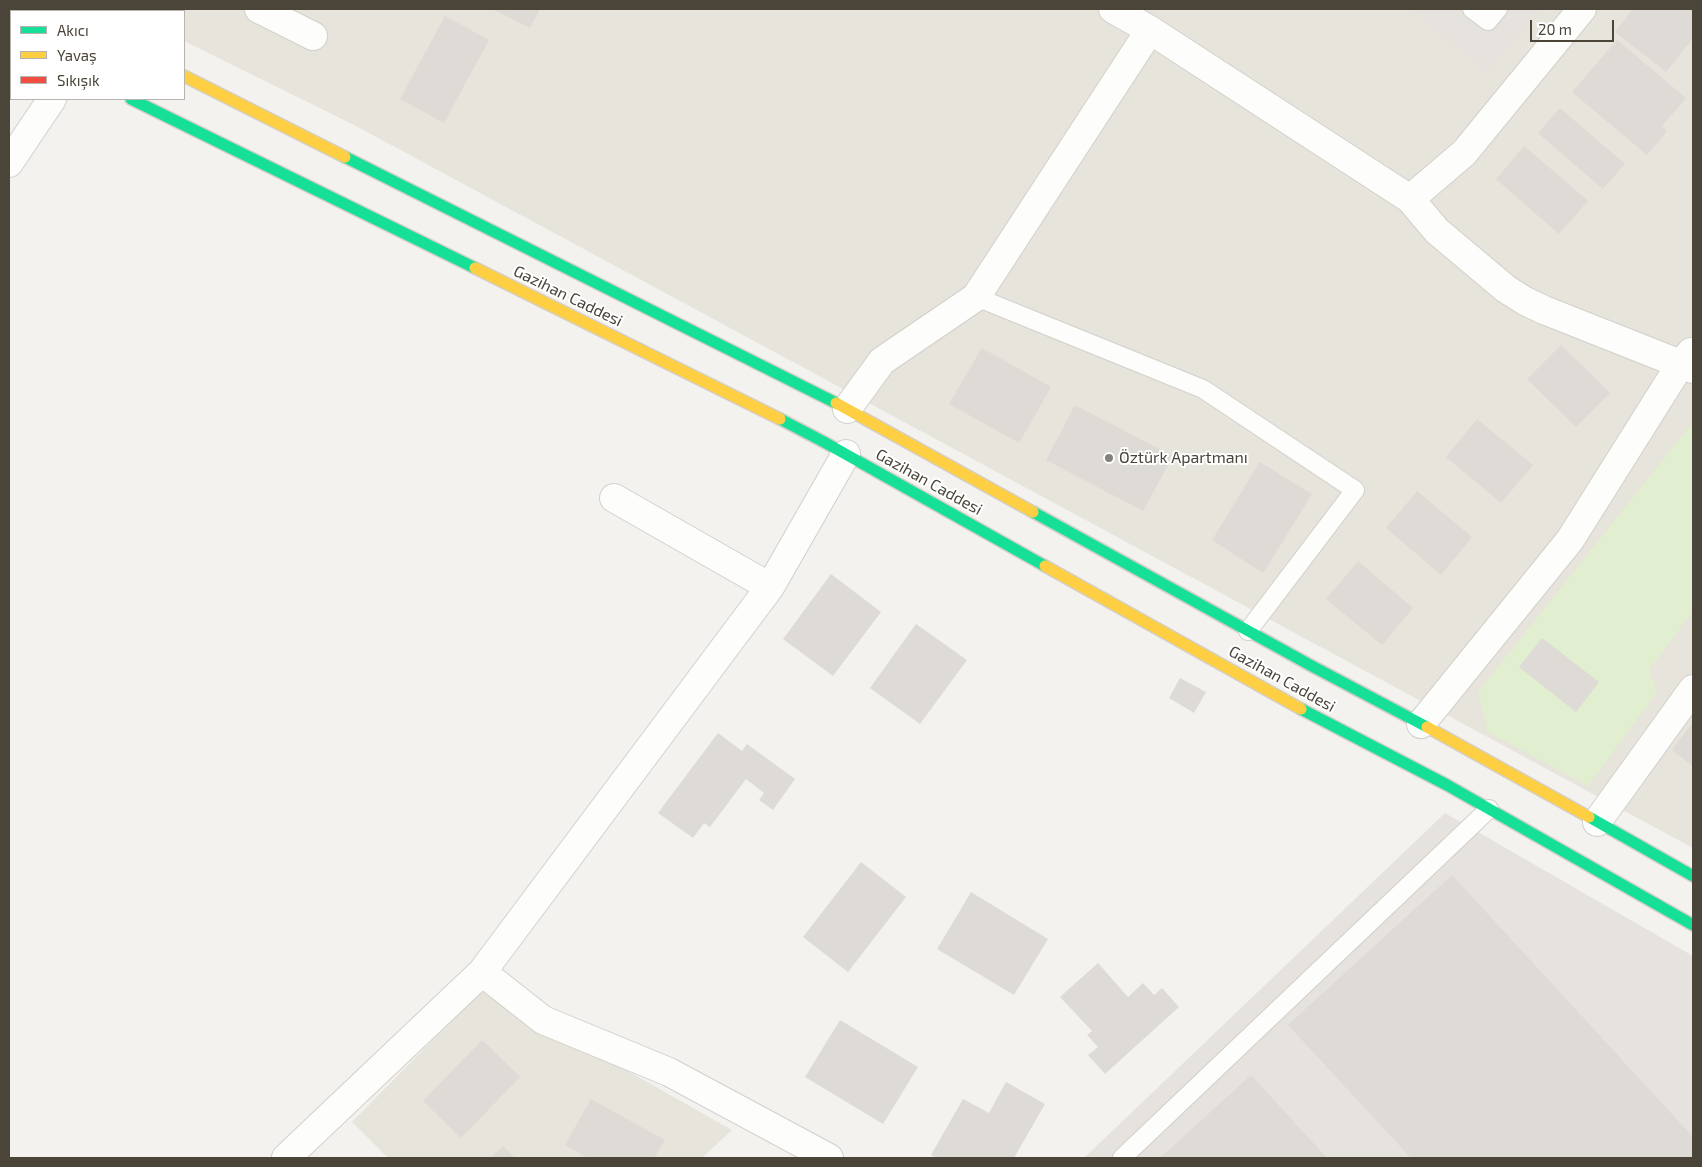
<!DOCTYPE html>
<meta charset="utf-8">
<style>
body{margin:0}
#map{position:relative;width:1702px;height:1167px;overflow:hidden;background:#f4f2ee;font-family:"Exo 2",sans-serif}
canvas{display:block}
.frame{position:absolute;inset:0;border:10px solid #4b4439;pointer-events:none}
.legend{position:absolute;left:10px;top:10px;width:175px;height:90px;box-sizing:border-box;background:#fff;border:1px solid #b7b4b0;margin:0;padding:6px 9px;list-style:none;font-size:15px;color:#4b4439}
.legend li{display:flex;align-items:center;gap:10px;height:25px}
.legend b{width:25px;border:1px solid #b7b4b0}
.scale{position:absolute;left:1530px;top:20px;width:84px;height:22px;box-sizing:border-box;border:2px solid #4b4439;border-top:0;padding-left:6px;font-size:15px;line-height:18px;white-space:nowrap;color:#4b4439;-webkit-text-stroke:4px #fff;paint-order:stroke}
</style>
<div id="map">
<canvas width="1702" height="1167"></canvas>
<div class="frame"></div>
<ul class="legend">
<li><b style="height:6px;background:#16e098"></b>Akıcı</li>
<li><b style="height:6px;background:#ffcf43"></b>Yavaş</li>
<li><b style="height:6px;background:#f24e42"></b>Sıkışık</li>
</ul>
<div class="scale">20 m</div>
</div>
<script>
const ctx = document.querySelector('canvas').getContext('2d');
ctx.lineJoin = 'round';
function paint(path, color) {
  ctx.fillStyle = color;
  ctx.fill(path, 'evenodd');
}
function strokePath(path, color, width, dash) {
  ctx.strokeStyle = color;
  ctx.lineWidth = width;
  ctx.lineCap = dash ? 'butt' : 'round';
  ctx.setLineDash(dash || []);
  ctx.stroke(path);
}
function drawText(font, color, halo, rows, align = 'center') {
  ctx.font = font + ' "Exo 2",sans-serif';
  ctx.lineWidth = 4;
  ctx.setLineDash([]);
  ctx.textBaseline = 'middle';
  ctx.strokeStyle = halo;
  ctx.fillStyle = color;
  for (const [text, x, y, turn = 0] of rows) {
    ctx.save();
    ctx.translate(x, y);
    ctx.rotate((+turn || 0) * Math.PI / 180);
    ctx.textAlign = isNaN(turn) ? turn : align;
    if (halo) ctx.strokeText(text, 0, 0);
    ctx.fillText(text, 0, 0);
    ctx.restore();
  }
}
const residential = new Path2D(`
 M 117,9 L 1693,9 L 1693,848 L 356,126 L 184,41 L 184,11 L 122,11 Z
 M 483,989 L 732,1130 L 702,1158 L 388,1158 L 352,1122 Z`);
const industrial = new Path2D(`
 M 1445,813 L 1693,956 L 1693,1158 L 1084,1158 Z`);
const green = new Path2D(`
 M 1693,422 L 1693,611 L 1649,670 L 1657,692 L 1588,786 L 1488,732 L 1478,692 Z`);
const parking = new Path2D(`
 M 1410,9 L 1539,9 L 1487,73 Z`);
const building = new Path2D(`
 M 492,9 L 540,9 L 530,28 Z
 M 1633,9 L 1693,9 L 1693,38 L 1666,72 L 1615,32 Z
 M 445,16 L 489,40 L 444,123 L 400,99 Z
 M 1617,40 L 1686,98 L 1662,126 L 1667,131 L 1647,155 L 1572,92 Z
 M 1560,108 L 1625,164 L 1603,189 L 1538,133 Z
 M 1524,146 L 1588,201 L 1559,234 L 1496,179 Z
 M 1561,345 L 1610,393 L 1576,427 L 1527,379 Z
 M 982,348 L 1051,387 L 1019,443 L 949,404 Z
 M 1075,405 L 1173,456 L 1143,511 L 1046,460 Z
 M 1477,419 L 1533,465 L 1501,503 L 1446,457 Z
 M 1260,462 L 1312,494 L 1263,573 L 1212,540 Z
 M 1417,491 L 1472,537 L 1441,575 L 1386,528 Z
 M 1358,561 L 1413,608 L 1382,645 L 1326,599 Z
 M 831,574 L 881,612 L 833,676 L 783,639 Z
 M 916,624 L 967,660 L 920,724 L 870,688 Z
 M 1542,638 L 1599,682 L 1576,712 L 1519,667 Z
 M 1180,678 L 1206,692 L 1194,713 L 1169,698 Z
 M 1693,722 L 1693,766 L 1672,750 Z
 M 718,733 L 742,751 L 747,744 L 795,779 L 773,810 L 759,800 L 764,793 L 746,779 L 710,827 L 704,823 L 693,838 L 658,813 Z
 M 861,862 L 906,897 L 848,972 L 803,937 Z
 M 1452,875 L 1693,1137 L 1693,1158 L 1411,1158 L 1288,1025 Z
 M 971,892 L 1048,939 L 1014,995 L 937,949 Z
 M 1098,963 L 1128,997 L 1143,983 L 1154,995 L 1162,988 L 1179,1007 L 1105,1074 L 1088,1055 L 1098,1047 L 1087,1035 L 1092,1031 L 1060,997 Z
 M 840,1020 L 918,1067 L 883,1124 L 805,1077 Z
 M 482,1040 L 520,1077 L 461,1138 L 423,1101 Z
 M 1251,1075 L 1327,1158 L 1160,1158 Z
 M 1006,1082 L 1045,1104 L 1014,1158 L 937,1158 L 931,1155 L 963,1099 L 989,1113 Z
 M 591,1099 L 665,1140 L 654,1158 L 588,1158 L 565,1145 Z
 M 503,1146 L 515,1158 L 490,1158 Z`);
const lane = new Path2D(`
 M 1472,9 L 1488,21 L 1498,9
 M 976,297 L 1203,389 L 1355,490 L 1248,631
 M 1122,1158 L 1489,809`);
const street = new Path2D(`
 M 259,9 L 313,36
 M 1113,9 L 1150,30 L 1410,199 L 1437,231 L 1506,289 L 1525,301 L 1544,310 L 1693,369
 M 9,163 L 52,99
 M 1410,199 L 1464,153 L 1582,9
 M 847,409 L 882,361 L 976,297 L 1150,30
 M 614,498 L 770,587
 M 1421,724 L 1570,540 L 1680,365 L 1691,352
 M 1597,822 L 1693,689
 M 482,972 L 543,1020 L 669,1072 L 829,1158
 M 286,1158 L 482,972 L 770,587 L 846,454`);
const fast = new Path2D(`
 M 50,9 L 55,11
 M 131,99 L 475,268
 M 345,157 L 836,403
 M 780,419 L 824,442 L 1045,566
 M 1033,512 L 1310,665 L 1427,727
 M 1301,709 L 1447,785 L 1693,925
 M 1589,817 L 1693,876`);
const slow = new Path2D(`
 M 184,76 L 345,157
 M 475,268 L 780,419
 M 836,403 L 1033,512
 M 1045,566 L 1301,709
 M 1427,727 L 1589,817`);
const jam = new Path2D(`
 M 9,37 L 11,39`);
const markers = [
 [1109,458,5,"#868178"]
];
const streetNames = [
 ["Gazihan Caddesi",568,296,26],
 ["Gazihan Caddesi",929,482,29],
 ["Gazihan Caddesi",1282,679,29]
];
const poiNames = [
 ["Öztürk Apartmanı",1119,458]
];
paint(residential, '#e7e4dc');
paint(industrial, '#e6e2de');
paint(green, '#e1eecf');
paint(parking, '#e6e3df');
paint(building, '#dedbd6');
strokePath(lane, '#d2d0cb', 20);
strokePath(street, '#d2d0cb', 30);
strokePath(fast, '#d3cfc5', 14);
strokePath(slow, '#d3cfc5', 14);
strokePath(jam, '#d3cfc5', 14);
strokePath(lane, '#fdfdfc', 18);
strokePath(street, '#fdfdfc', 28);
strokePath(fast, '#16e098', 11);
strokePath(slow, '#ffcf43', 11);
strokePath(jam, '#f24e42', 11);
for (const [x, y, r, color] of markers) {
  const dot = new Path2D();
  dot.arc(x, y, r, 0, 2 * Math.PI);
  ctx.fillStyle = color;
  ctx.fill(dot);
  strokePath(dot, '#fff', 2);
}
drawText('16px', '#4b4439', '#fff', streetNames);
drawText('16px', '#4b4439', '#fff', poiNames, 'left');
</script>
